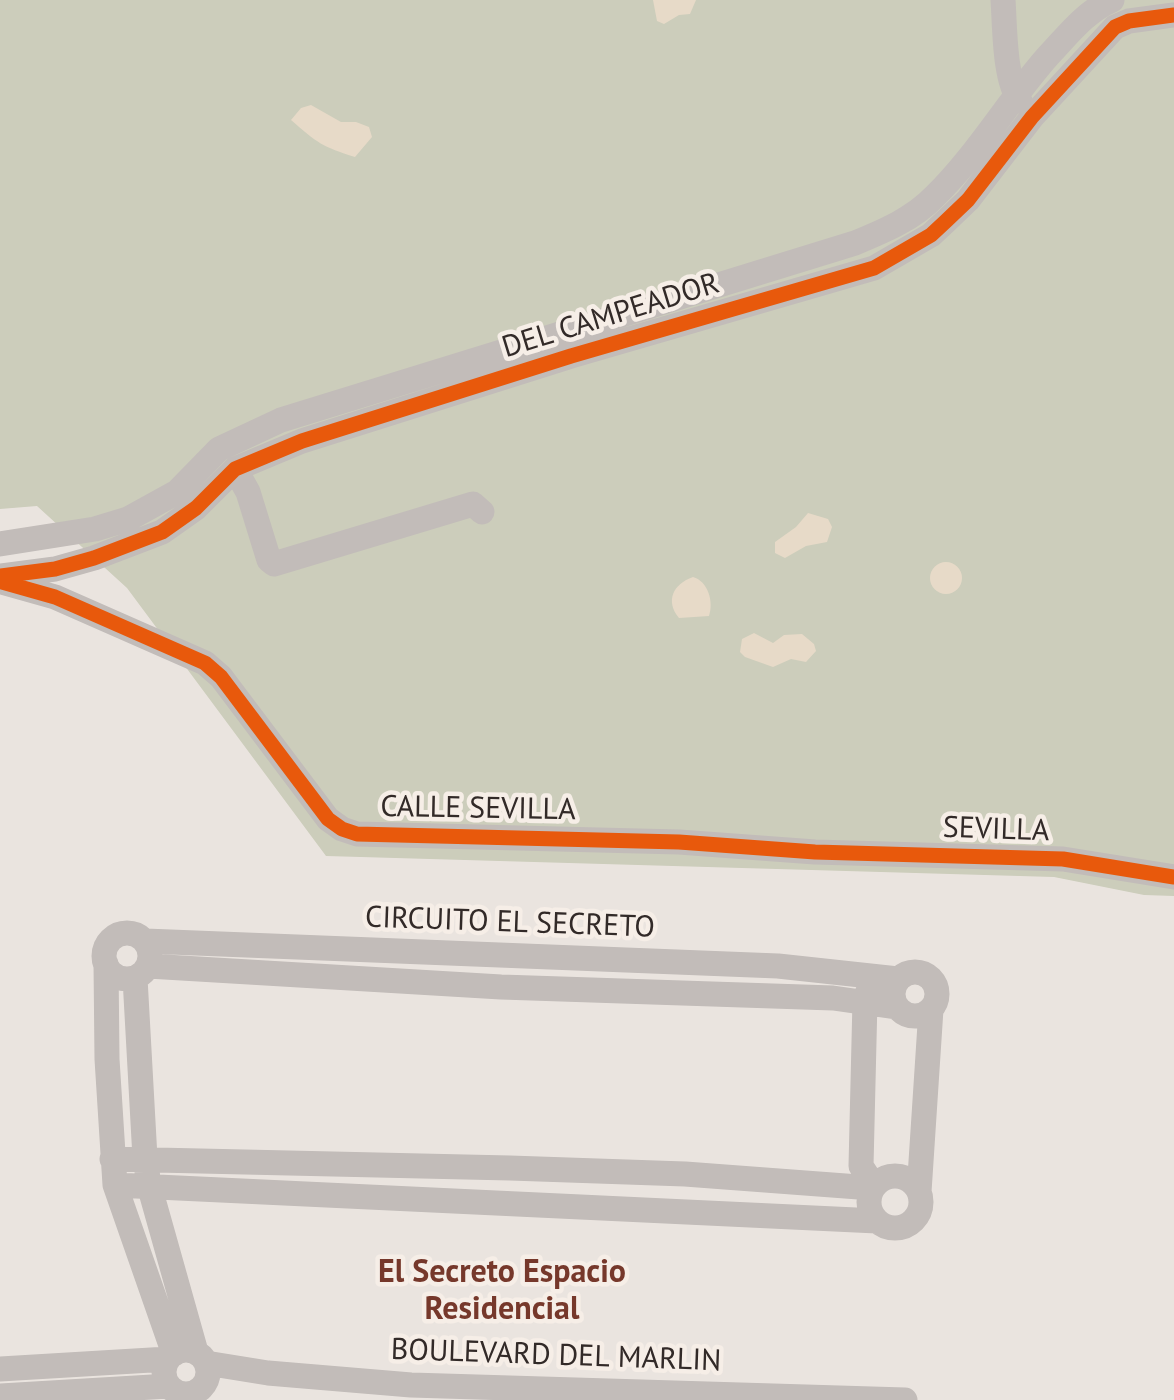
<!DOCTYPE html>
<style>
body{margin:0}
canvas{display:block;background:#eae4df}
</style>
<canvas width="1174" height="1400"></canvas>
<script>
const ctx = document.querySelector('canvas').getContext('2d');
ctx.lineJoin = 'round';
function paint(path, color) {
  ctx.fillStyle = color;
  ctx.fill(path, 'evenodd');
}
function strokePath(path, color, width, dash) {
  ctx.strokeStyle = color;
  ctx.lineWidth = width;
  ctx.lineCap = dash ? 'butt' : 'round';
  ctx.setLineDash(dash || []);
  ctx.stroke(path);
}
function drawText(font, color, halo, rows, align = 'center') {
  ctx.font = font + ' "PT Sans",sans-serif';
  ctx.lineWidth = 9;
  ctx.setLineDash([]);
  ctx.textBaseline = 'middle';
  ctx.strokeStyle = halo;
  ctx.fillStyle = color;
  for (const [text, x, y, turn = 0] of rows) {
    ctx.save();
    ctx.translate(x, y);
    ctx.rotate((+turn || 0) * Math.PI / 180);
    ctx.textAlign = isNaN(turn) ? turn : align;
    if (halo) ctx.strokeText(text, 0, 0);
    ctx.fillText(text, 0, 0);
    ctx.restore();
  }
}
const green = new Path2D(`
 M 0,0 L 1174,0 L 1174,896 L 1144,895 L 1054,877 L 326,856 L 127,588 L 37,506 L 0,509 Z`);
const sand = new Path2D(`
 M 653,0 L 696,0 L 690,14 L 679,15 L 664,24 L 657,21 Z
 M 311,105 L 341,122 L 356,122 L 369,127 L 372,137 L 355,157 C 323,147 317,143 291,120 L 301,108 Z
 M 808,513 L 828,519 L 832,527 L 827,542 L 806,546 L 785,558 L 775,553 L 775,542 L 796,527 Z
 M930 578a16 16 0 1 1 32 0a16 16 0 1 1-32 0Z
 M 693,577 C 708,581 714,602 709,616 L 679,618 C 665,601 673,584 693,577 Z
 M 754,633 L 773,643 L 784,635 L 802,634 L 814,644 L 816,651 L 806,662 L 791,659 L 773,667 L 745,657 L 740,652 L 742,639 Z`);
const minor = new Path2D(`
 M 1003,0 C 1005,27 1004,80 1020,101
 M 235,469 L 248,492 L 269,560 L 274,564 L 473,504 L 482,512
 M 0,544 L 95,529 L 128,519 L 177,492 L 219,449 L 281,420 L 855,243 C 884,231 913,219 935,196 C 977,155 1009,100 1048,56 C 1068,35 1085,12 1112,0
 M 0,576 L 55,569 L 94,558 L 162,532 L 196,508 L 235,469 L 302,441 L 571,356 L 874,268 L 931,235 L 946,221 L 968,200 L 1032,117 L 1115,27 L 1129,21 L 1174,15
 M 2,582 L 55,597 L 205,663 L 221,677 L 328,819 L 342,829 L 357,834 L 679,842 L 815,852 L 1063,859 L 1174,877
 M104 956a23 23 0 1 1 46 0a23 23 0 1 1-46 0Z
 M 145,941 L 778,966 L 898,979
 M 106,964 L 107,1059 L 115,1185 L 174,1354
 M 148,966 L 501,987 L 833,998 L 896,1007
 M893 994a22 22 0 1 1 44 0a22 22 0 1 1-44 0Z
 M 135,978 L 145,1158 L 149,1185 L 196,1352
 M 870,985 L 865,1000 L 861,1166 L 874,1186
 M 112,1159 L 510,1168 L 685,1174 L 872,1188
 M869 1202a26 26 0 1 1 52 0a26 26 0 1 1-52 0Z
 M 115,1185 L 877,1221
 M 919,1192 L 931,1009
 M164 1372a22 22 0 1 1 44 0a22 22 0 1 1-44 0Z
 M 206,1363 L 268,1373 L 411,1385 L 905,1400
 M 0,1369 L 168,1359
 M 0,1396 L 169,1386`);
const cycleway = new Path2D(`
 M 0,576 L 55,569 L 94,558 L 162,532 L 196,508 L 235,469 L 302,441 L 571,356 L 874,268 L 931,235 L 946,221 L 968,200 L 1032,117 L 1115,27 L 1129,21 L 1174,15
 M 2,582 L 55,597 L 205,663 L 221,677 L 328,819 L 342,829 L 357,834 L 679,842 L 815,852 L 1063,859 L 1174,877`);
const streetNames = [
 ["DEL CAMPEADOR",611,316,-17],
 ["CALLE SEVILLA",478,809,1],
 ["SEVILLA",996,830,2],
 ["CIRCUITO EL SECRETO",510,923,2],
 ["BOULEVARD DEL MARLIN",556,1356,2]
];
const neighbourhoodNames = [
 ["El Secreto Espacio",502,1273],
 ["Residencial",502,1310]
];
paint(green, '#cccdbb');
paint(sand, '#e7dac8');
strokePath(minor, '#c2bcb9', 25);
strokePath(cycleway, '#e8590c', 15);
drawText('30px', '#322a28', '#f6eee7', streetNames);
drawText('bold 32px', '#76382b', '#f6eee7', neighbourhoodNames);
</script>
